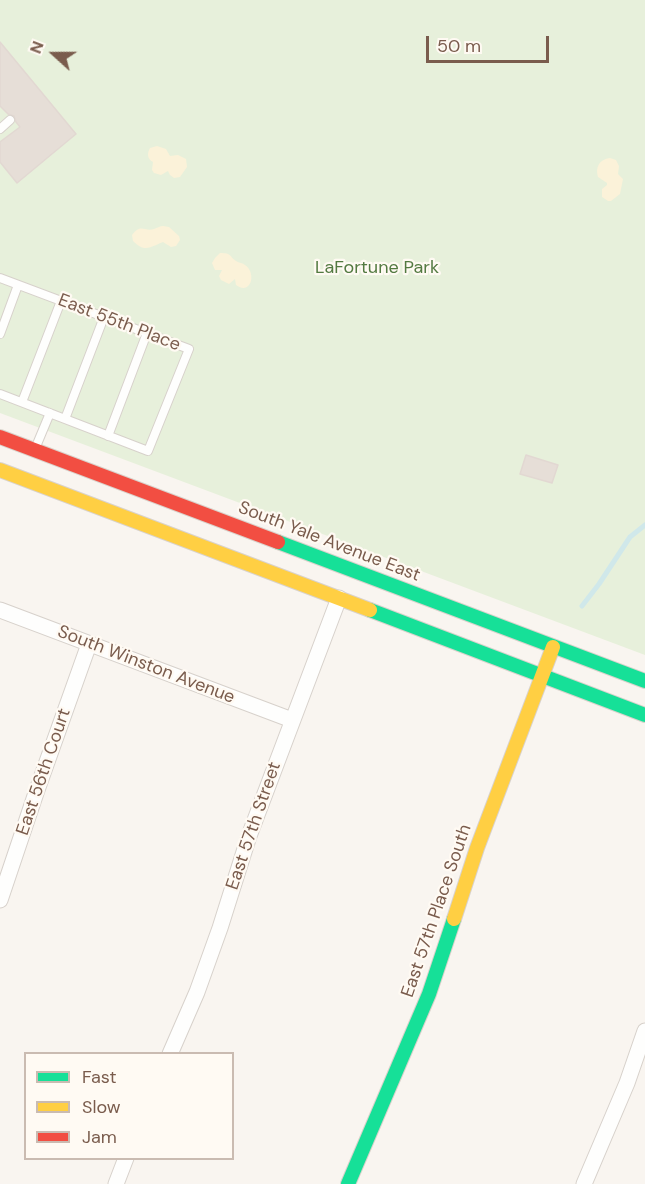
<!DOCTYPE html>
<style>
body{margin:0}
#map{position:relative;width:645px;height:1184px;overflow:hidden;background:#f9f5f0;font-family:"DM Sans",sans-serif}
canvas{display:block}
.legend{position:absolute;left:24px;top:1052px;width:210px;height:108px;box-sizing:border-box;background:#fffaf3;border:2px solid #cabbb1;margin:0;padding:8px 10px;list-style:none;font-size:18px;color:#7a5c4d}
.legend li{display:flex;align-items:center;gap:12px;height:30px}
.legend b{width:30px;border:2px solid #cabbb1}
.north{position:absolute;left:24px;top:24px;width:60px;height:60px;-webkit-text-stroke:4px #fffaf3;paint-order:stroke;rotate:291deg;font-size:16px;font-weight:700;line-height:24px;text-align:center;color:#7a5c4d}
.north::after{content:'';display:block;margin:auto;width:21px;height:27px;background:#7a5c4d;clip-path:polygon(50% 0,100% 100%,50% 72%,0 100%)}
.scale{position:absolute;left:426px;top:36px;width:123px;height:27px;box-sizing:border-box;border:3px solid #7a5c4d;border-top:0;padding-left:8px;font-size:18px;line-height:21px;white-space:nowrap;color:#7a5c4d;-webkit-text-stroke:4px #fffaf3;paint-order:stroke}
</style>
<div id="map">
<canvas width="645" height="1184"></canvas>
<ul class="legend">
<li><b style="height:8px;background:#16e098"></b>Fast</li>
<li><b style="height:8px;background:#ffcf43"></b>Slow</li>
<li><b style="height:8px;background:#f24e42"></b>Jam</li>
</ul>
<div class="north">N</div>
<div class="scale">50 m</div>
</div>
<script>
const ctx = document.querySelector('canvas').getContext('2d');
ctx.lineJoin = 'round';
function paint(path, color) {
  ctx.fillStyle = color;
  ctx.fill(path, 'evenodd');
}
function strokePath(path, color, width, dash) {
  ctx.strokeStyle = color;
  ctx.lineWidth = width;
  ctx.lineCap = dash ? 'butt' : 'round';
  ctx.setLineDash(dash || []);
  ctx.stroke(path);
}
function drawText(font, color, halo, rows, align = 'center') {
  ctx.font = font + ' "DM Sans",sans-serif';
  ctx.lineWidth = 4.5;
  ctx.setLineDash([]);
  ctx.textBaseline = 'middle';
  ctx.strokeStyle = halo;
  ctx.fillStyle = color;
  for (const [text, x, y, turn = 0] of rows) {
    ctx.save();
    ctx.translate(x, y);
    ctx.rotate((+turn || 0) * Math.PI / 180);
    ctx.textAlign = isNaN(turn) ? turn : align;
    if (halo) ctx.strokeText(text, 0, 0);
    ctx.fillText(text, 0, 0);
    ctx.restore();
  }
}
const green = new Path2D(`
 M 0,0 L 645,0 L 645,655 L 0,413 Z`);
const sand = new Path2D(`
 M 157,146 L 166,149 L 170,156 L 178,155 L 186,159 L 187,167 L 180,177 L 174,178 L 170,175 L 168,171 L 161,175 L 154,173 L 152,170 L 153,162 C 147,159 147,153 150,148 Z
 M 610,158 L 616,160 L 619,166 L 618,174 L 623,179 L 620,194 L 611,201 L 608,201 L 602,197 L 602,189 L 607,185 L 607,183 L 598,177 C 595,168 599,159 610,158 Z
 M 163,226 L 169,227 L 179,236 L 180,240 L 176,246 L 171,247 L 163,242 C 150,247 145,253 133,241 L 132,235 C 141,223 144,232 154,229 C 157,228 160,226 163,226 Z
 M 220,253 C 232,253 229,256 236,261 C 239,263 243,263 245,265 C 257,273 251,296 236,285 L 235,279 L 229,284 L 221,280 L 219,276 L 222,270 L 215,270 L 212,263 L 215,258 Z`);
const stream = new Path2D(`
 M 582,606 L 599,584 L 630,537 L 645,525`);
const building = new Path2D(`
 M 0,42 L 76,134 L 17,183 L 0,162 L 0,142 L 20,127 L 16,122 L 14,116 L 8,114 L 0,106 Z
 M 526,455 L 558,465 L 552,483 L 520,474 Z`);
const lane = new Path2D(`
 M 0,129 L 10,120
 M 0,278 L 189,349 L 148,451 L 0,394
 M 0,334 L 18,285
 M 22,402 L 61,301
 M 65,419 L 104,317
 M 108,436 L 147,333
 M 35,449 L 50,413`);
const street = new Path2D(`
 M 0,610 L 292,720
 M 0,900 L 37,790 L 89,644
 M 170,1054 L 197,992 L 220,928 L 249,836 L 339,598
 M 116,1184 L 126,1158
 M 584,1184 L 627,1083 L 645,1031`);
const fast = new Path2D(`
 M 278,542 L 645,681
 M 370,610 L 645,715
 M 348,1184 L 429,994 L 454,919`);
const slow = new Path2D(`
 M 0,470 L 370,610
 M 454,919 L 477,848 L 553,647`);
const jam = new Path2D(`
 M 0,437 L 278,542`);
const parkNames = [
 ["LaFortune Park",377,268]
];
const streetNames = [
 ["East 55th Place",119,323,21],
 ["South Yale Avenue East",329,542,21],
 ["South Winston Avenue",146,665,21],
 ["East 56th Court",44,772,-71],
 ["East 57th Street",254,826,-71],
 ["East 57th Place South",437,911,-71]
];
paint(green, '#e7f0db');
paint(sand, '#fbf2d9');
strokePath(stream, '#d0e8ea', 5);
paint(building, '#e6ded7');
strokePath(building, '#e2d8d2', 1.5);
strokePath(lane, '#d7d1cb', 10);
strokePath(street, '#d7d1cb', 17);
strokePath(fast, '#d9d2cb', 16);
strokePath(slow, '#d9d2cb', 16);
strokePath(jam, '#d9d2cb', 16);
strokePath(lane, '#fefefd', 8);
strokePath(street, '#fefefd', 15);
strokePath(fast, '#16e098', 14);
strokePath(slow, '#ffcf43', 14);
strokePath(jam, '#f24e42', 14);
drawText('18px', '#537a41', '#fffaf3', parkNames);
drawText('18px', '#7a5c4d', '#fffaf3', streetNames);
</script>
